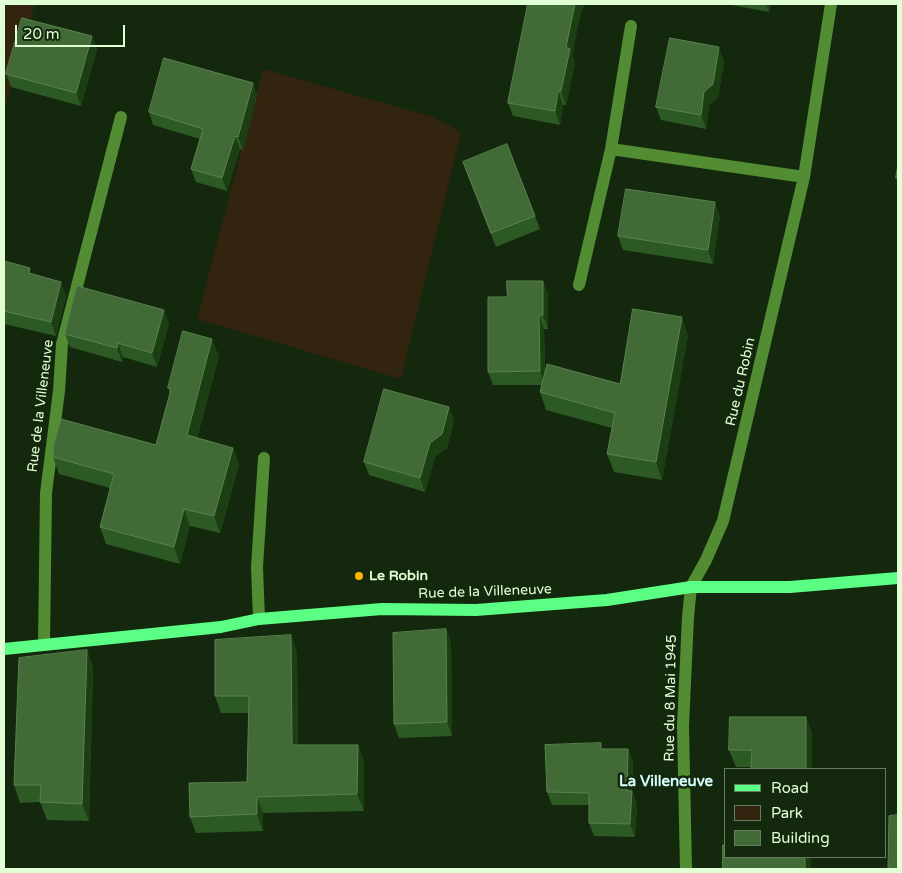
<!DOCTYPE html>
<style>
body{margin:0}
#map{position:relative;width:902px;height:873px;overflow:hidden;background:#13280d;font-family:"Varela Round",sans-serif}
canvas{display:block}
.frame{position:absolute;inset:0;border:5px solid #e0ffd4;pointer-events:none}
.legend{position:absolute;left:724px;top:768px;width:162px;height:90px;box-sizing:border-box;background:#13280d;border:1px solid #657e5d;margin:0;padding:6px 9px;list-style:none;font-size:15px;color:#e0ffd4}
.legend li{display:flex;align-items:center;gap:10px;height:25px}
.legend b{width:25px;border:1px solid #657e5d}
.scale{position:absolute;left:15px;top:25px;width:110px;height:22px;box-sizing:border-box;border:2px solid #e0ffd4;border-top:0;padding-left:6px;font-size:15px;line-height:18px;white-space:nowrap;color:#e0ffd4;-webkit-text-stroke:4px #13280d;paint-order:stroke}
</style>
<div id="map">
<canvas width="902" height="873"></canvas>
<div class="frame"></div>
<ul class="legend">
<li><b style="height:6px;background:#5bff83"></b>Road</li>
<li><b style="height:14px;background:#33240f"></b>Park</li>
<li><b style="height:14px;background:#416a37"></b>Building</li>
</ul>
<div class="scale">20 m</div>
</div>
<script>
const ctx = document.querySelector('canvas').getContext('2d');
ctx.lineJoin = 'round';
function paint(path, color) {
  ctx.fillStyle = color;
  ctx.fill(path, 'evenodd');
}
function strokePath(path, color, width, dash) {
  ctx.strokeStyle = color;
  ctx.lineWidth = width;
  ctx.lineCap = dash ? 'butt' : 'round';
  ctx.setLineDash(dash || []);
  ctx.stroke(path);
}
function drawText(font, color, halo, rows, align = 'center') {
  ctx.font = font + ' "Varela Round",sans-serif';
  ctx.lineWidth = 5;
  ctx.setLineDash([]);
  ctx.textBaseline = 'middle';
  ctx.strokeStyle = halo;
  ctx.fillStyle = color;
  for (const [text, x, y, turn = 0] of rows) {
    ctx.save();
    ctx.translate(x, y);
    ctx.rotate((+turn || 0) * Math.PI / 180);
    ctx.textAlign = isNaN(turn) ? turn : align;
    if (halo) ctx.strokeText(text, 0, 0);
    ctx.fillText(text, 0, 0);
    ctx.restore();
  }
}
const green = new Path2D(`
 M 4,4 L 35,4 L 4,110 Z
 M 263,69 L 433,117 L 461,132 L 401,379 L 197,319 Z`);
const minor = new Path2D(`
 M 611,149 L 804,177
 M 579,285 L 611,149 L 631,26
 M 259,619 L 257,567 L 264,458
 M 44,645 L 46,493 L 59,391 L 62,344 L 121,117
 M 686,869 L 683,726 L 688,617 L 691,587 L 706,560 L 723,521 L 804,177 L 831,4`);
const major = new Path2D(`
 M 4,649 L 221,627 L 259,619 L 382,609 L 476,610 L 607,600 L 691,587 L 790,587 L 898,578`);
const wall = new Path2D(`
 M 528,4 L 584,4 L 580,16 L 572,55 L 575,63 L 566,105 L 563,105 L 560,125 L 513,116 L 508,103 Z
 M 726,4 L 771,4 L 769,12 Z
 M 92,36 L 97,50 L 81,106 L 11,87 L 6,74 Z
 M 724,61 L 718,98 L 709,105 L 706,129 L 661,120 L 656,107 Z
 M 257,95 L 243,150 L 240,149 L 227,191 L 196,182 L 191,169 L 200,139 L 153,125 L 149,112 Z
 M 468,175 L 535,216 L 540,229 L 496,247 Z
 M 720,216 L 713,264 L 623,250 L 618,236 Z
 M 4,261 L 32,274 L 66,296 L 56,336 L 4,324 Z
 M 543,281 L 548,295 L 548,329 L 544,329 L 545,371 L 620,384 L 688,335 L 662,480 L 614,472 L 607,454 L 612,428 L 546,410 L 540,392 L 542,385 L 493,385 L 488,372 L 507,297 Z
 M 169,324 L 157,367 L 123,357 L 122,362 L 70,347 L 65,334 Z
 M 219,356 L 197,438 L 233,448 L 239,465 L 220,533 L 190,526 L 180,564 L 106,544 L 100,527 L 110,488 L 59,474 L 53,457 L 156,445 L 170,393 L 168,388 Z
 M 449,407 L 454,421 L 447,448 L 435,457 L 425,492 L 369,475 L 364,462 Z
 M 446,629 L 451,643 L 452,736 L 399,738 L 394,724 Z
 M 87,650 L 93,668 L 89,821 L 47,820 L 40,802 L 20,803 L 14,785 Z
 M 297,652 L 298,745 L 358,745 L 364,762 L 364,811 L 263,813 L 263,831 L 196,833 L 190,817 L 247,782 L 249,713 L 221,713 L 215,696 Z
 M 806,717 L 812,734 L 751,767 L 736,767 L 729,750 Z
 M 603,749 L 628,749 L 633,762 L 632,791 L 637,804 L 635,837 L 594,836 L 589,823 L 589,805 L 552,805 L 547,792 Z`);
const shadedWall = new Path2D(`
 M 575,4 L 584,4 L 580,16 L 572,55 L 575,63 L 566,105 L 561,91 L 566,47 Z
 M 766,4 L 771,4 L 769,12 Z
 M 92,36 L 97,50 L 81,106 L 76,93 Z
 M 719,47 L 724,61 L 718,98 L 709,105 L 706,129 L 701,115 L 704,92 Z
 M 253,83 L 257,95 L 243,150 L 238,137 Z
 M 558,91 L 563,105 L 560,125 L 555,111 Z
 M 235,136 L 240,149 L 227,191 L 222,178 Z
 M 715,202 L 720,216 L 713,264 L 708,250 Z
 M 543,281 L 548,295 L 548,329 L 543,315 Z
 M 61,282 L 66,296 L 56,336 L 51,322 Z
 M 164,310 L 169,324 L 157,367 L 152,353 Z
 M 539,315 L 544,329 L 545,385 L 540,371 Z
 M 682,317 L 688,335 L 662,480 L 656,462 Z
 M 212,339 L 219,356 L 193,452 L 187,435 Z
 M 118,343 L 123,357 L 122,362 L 117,348 Z
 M 449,407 L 454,421 L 447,448 L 435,457 L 425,492 L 420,478 L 430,443 Z
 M 233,448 L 239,465 L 220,533 L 214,516 Z
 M 184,509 L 190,526 L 180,564 L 174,547 Z
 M 446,629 L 451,643 L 452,736 L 447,722 Z
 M 291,635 L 297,652 L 298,762 L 292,745 Z
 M 87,650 L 93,668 L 89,821 L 82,804 Z
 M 806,717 L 812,734 L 812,769 L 806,769 Z
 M 358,745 L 364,762 L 364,811 L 357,794 Z
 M 628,749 L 633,762 L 632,794 L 632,791 L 637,804 L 635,837 L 630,824 L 627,791 Z
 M 257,797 L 263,813 L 263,831 L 257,814 Z
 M 805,857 L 811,857 L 811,869 L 805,869 Z`);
const building = new Path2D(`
 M 528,4 L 575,4 L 566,47 L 570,49 L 561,91 L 558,91 L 555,111 L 508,103 Z
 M 22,18 L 92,36 L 76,93 L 6,74 Z
 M 670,38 L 719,47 L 713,84 L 704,92 L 701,115 L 656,107 Z
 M 164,58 L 253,83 L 238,137 L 235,136 L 222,178 L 191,169 L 203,129 L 149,112 Z
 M 507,144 L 535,216 L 491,233 L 463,162 Z
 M 898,165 L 898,179 L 896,178 Z
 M 626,189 L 715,202 L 708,250 L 618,236 Z
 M 4,261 L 30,268 L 29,273 L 61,282 L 51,322 L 4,311 Z
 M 507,281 L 543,281 L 543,315 L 539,315 L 540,371 L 488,372 L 488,297 L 507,297 Z
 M 77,286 L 164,310 L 152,353 L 118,343 L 117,348 L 65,334 Z
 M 633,309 L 682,317 L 656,462 L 607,454 L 615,413 L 540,392 L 547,364 L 620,384 Z
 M 183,331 L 212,339 L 187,435 L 233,448 L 214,516 L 184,509 L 174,547 L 100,527 L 114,474 L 53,457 L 54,444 L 61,419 L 156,445 L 171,389 L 168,388 Z
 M 384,389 L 449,407 L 442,434 L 430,443 L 420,478 L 364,462 Z
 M 446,629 L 447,722 L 394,724 L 393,633 Z
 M 291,635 L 292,745 L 358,745 L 357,794 L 257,797 L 257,814 L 190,817 L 189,783 L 247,782 L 249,696 L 215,696 L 215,640 Z
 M 87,650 L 82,804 L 40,802 L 41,785 L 14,785 L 19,658 Z
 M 730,717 L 806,717 L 806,769 L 751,769 L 752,750 L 729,750 Z
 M 601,743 L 601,749 L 628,749 L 627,791 L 632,791 L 630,824 L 589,823 L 589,793 L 547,792 L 545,745 Z
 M 898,815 L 898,869 L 888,869 L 889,816 Z
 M 723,845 L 726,845 L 726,857 L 805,857 L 805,869 L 723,869 Z`);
const markers = [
 [359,576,5,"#ffb600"]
];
const streetNames = [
 ["Rue du Robin",741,382,-77],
 ["Rue de la Villeneuve",41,406,-83],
 ["Rue de la Villeneuve",485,592,-2],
 ["Rue du 8 Mai 1945",671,698,-89]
];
const poiNames = [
 ["Le Robin",369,576]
];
const neighbourhoodNames = [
 ["La Villeneuve",666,782]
];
paint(green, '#33240f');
strokePath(minor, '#528d33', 12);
strokePath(major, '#5bff83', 12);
paint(wall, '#2d5924');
paint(shadedWall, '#1b3e13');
paint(building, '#416a37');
strokePath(building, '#5a8250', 1);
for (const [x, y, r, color] of markers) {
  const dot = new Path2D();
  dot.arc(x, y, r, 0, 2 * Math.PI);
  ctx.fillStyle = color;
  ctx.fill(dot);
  strokePath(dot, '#13280d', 2);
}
drawText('14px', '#e0ffd4', '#13280d', streetNames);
drawText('bold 14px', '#e0ffd4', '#13280d', poiNames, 'left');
drawText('bold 15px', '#d6fffe', '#13280d', neighbourhoodNames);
</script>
